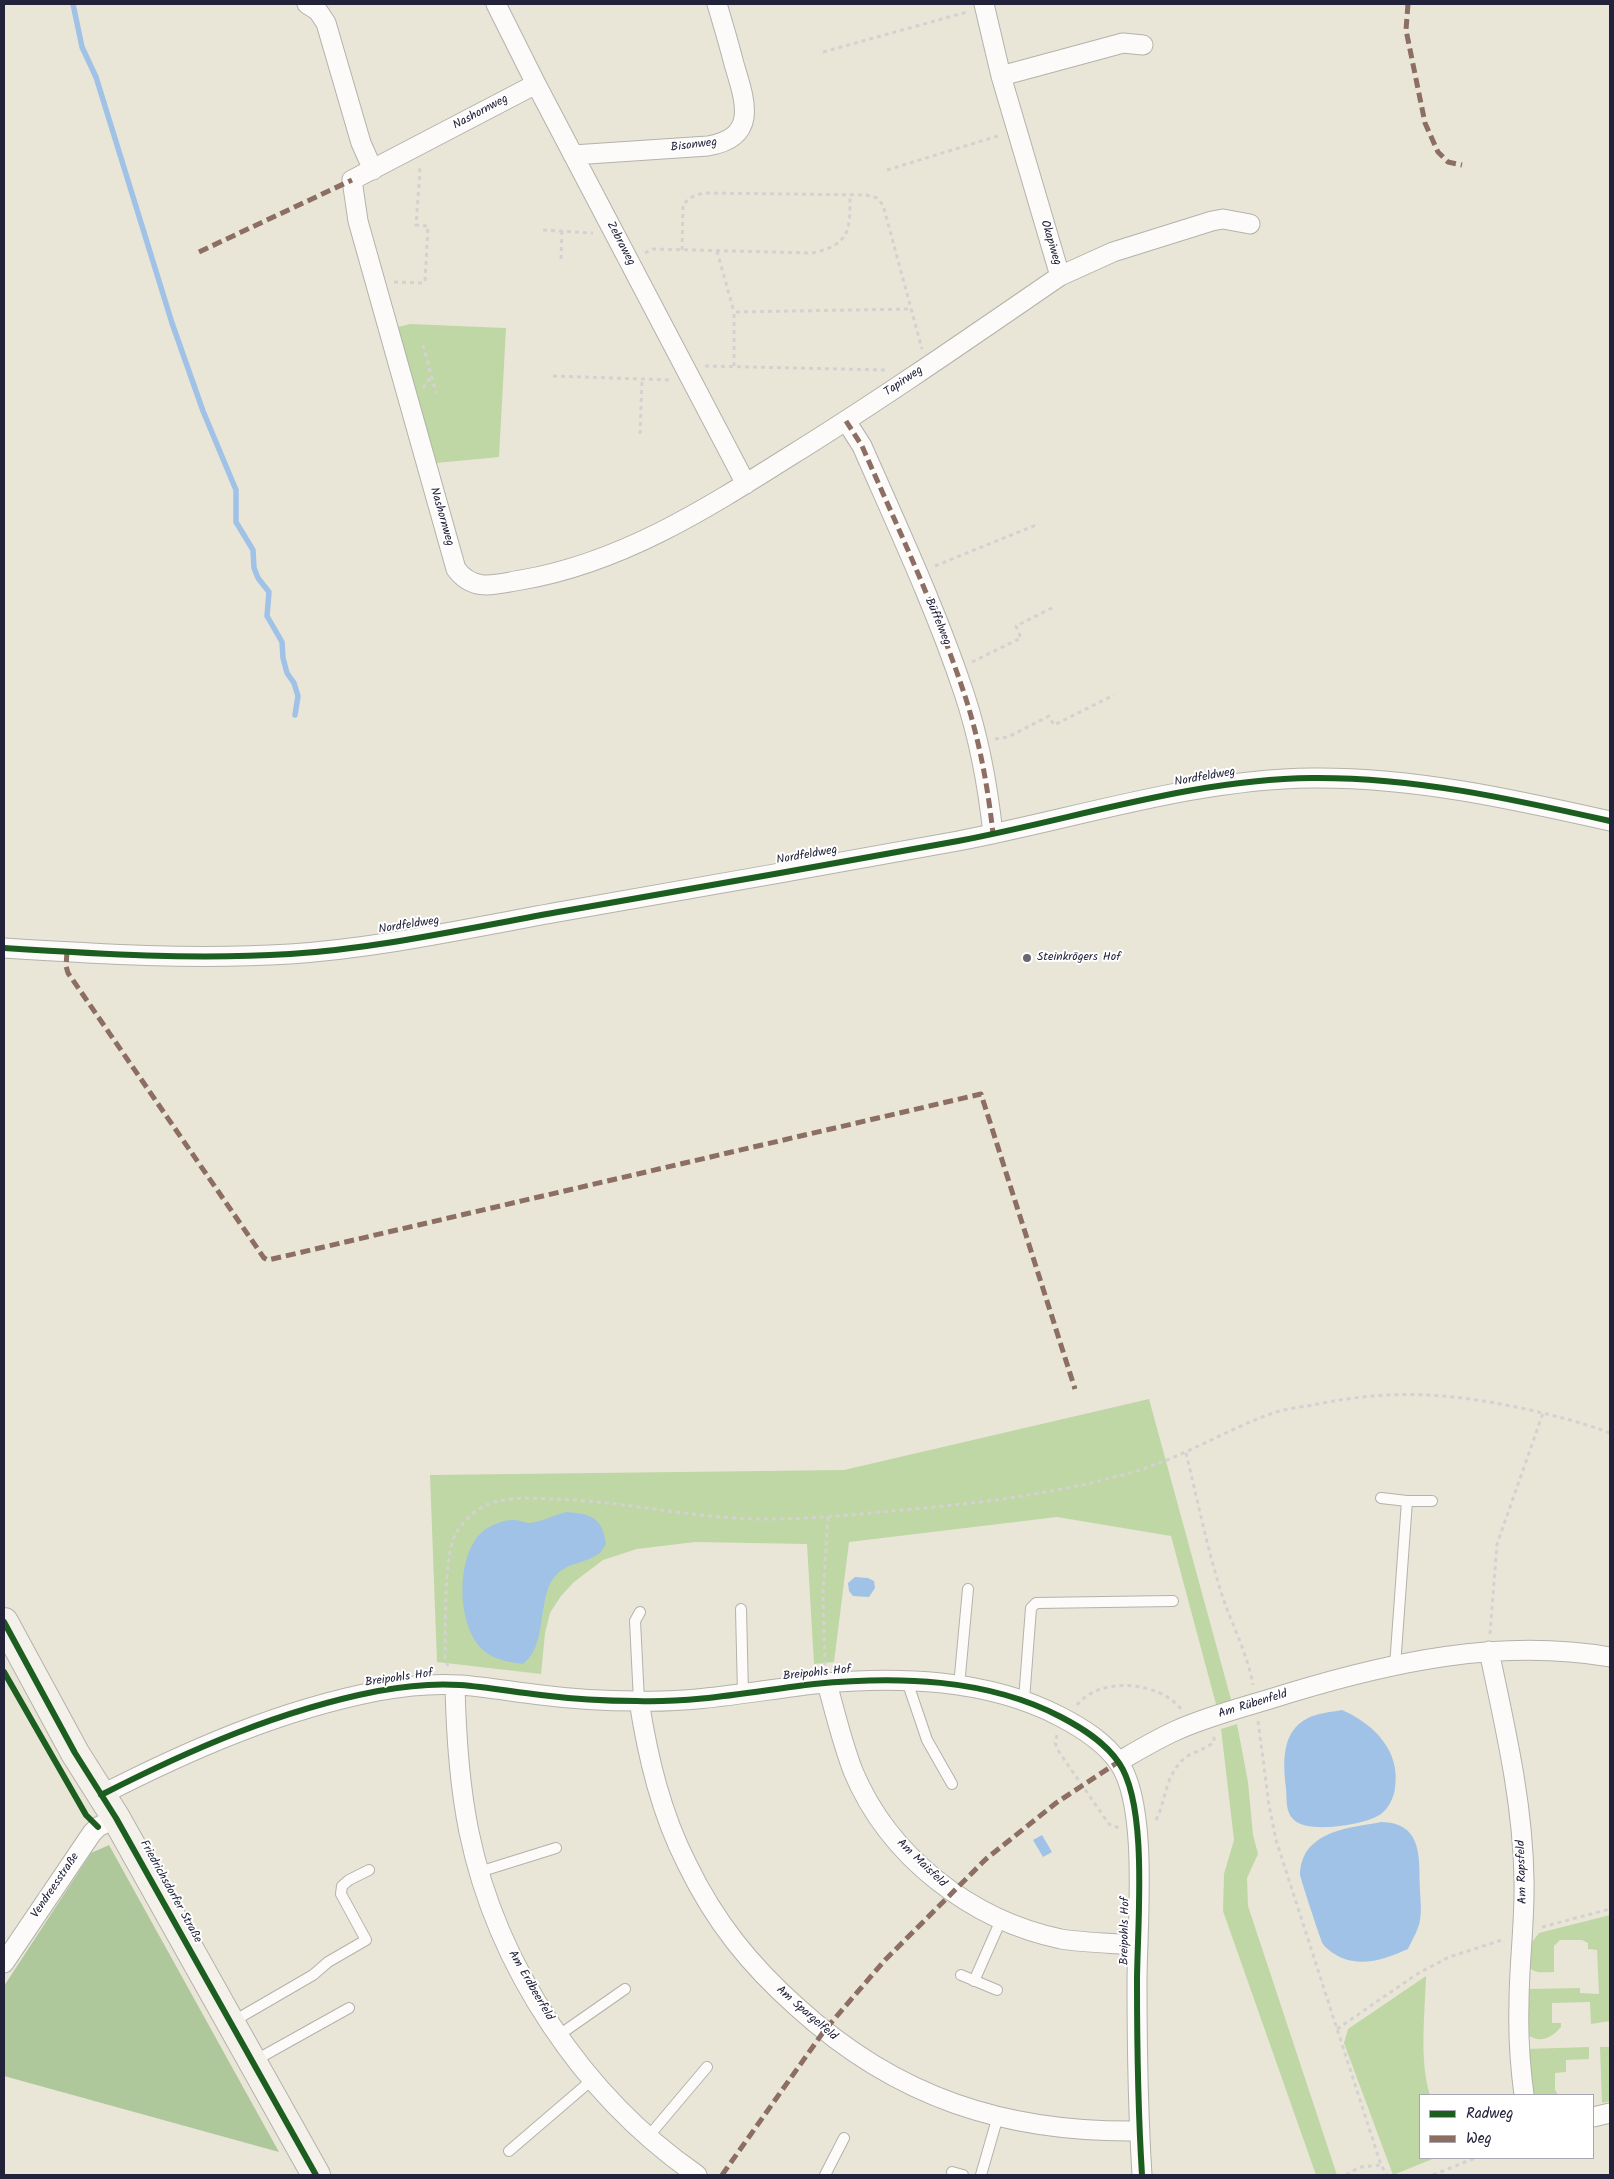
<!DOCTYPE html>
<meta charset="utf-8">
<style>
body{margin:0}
#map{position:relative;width:1614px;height:2179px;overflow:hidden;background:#e9e6d8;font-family:Kalam,sans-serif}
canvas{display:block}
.frame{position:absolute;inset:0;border:5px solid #22223b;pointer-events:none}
.legend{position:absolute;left:1419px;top:2094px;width:175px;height:65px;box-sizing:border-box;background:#fff;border:1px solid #a7a7b1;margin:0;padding:6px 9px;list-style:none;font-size:15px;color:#22223b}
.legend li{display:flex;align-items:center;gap:10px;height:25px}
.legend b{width:25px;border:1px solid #a7a7b1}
</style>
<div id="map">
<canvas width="1614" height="2179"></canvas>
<div class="frame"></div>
<ul class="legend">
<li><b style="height:6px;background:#1b5e20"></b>Radweg</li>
<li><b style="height:6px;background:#8d6e63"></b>Weg</li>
</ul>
</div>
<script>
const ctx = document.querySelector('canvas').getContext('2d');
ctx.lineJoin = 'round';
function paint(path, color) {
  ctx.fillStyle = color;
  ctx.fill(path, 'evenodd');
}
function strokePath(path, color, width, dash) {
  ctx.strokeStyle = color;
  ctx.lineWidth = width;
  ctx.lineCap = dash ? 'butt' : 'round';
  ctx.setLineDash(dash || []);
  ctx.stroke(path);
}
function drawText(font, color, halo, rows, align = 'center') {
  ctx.font = font + ' Kalam,sans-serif';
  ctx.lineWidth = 4;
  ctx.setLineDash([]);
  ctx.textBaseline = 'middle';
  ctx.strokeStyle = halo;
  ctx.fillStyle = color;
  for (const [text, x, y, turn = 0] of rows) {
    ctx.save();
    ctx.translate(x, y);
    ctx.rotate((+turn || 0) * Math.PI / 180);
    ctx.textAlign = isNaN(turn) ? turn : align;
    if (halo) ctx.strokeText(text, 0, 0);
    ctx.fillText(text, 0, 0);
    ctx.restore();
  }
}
const green = new Path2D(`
 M 410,324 L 506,328 L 499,457 L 436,463 L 398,327 Z
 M 1149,1399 L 1232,1703 L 1217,1708 L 1171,1536 L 1057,1517 L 849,1542 L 834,1662 L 814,1664 L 807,1544 L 695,1542 L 637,1549 L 603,1560 L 574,1582 L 561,1596 L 550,1613 L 545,1633 L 541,1674 L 437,1662 L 430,1475 L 844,1470 Z
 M 1237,1724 L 1248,1782 L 1253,1835 L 1258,1854 L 1247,1878 L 1248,1906 L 1337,2175 L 1316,2175 L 1223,1911 L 1224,1874 L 1234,1840 L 1221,1729 Z
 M 1610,1915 L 1610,2021 L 1591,2024 L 1590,2002 L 1552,2003 L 1552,2023 L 1561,2023 L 1561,2027 C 1550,2039 1542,2043 1527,2035 L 1528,1989 L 1580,1988 L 1580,1993 L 1599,1994 L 1597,1950 L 1588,1949 L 1588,1943 L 1582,1940 L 1560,1940 L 1554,1946 L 1554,1972 C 1546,1972 1536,1974 1530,1968 L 1532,1942 L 1539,1933 Z
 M 1426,1976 C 1425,2013 1419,2060 1430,2095 L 1420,2095 L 1420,2158 L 1435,2158 L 1393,2175 L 1344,2043 L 1348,2029 Z
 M 1589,2047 L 1589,2059 L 1566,2060 L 1566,2072 L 1555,2073 L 1555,2090 L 1558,2095 L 1588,2095 L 1532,2095 L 1527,2049 Z
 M 1600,2047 L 1610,2047 L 1610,2101 L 1602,2103 Z`);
const forest = new Path2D(`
 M 109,1845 L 279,2152 L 4,2076 L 4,1986 L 91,1853 Z`);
const water = new Path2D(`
 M 566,1512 C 592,1514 602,1517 606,1544 C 604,1546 602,1551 600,1553 C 585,1565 563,1561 551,1582 C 538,1607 546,1647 523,1664 C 510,1662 494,1660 484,1651 C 456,1627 455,1555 483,1531 C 491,1525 505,1519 515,1520 C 520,1520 525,1523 530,1523 C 541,1522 555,1515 566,1512 Z
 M 855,1577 L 868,1578 L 874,1581 L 875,1588 L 869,1597 L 853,1596 L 849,1591 L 848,1583 Z
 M 1342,1710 C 1374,1724 1401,1751 1395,1788 C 1394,1797 1389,1808 1381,1814 C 1366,1825 1308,1834 1294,1820 C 1285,1812 1287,1799 1286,1788 C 1283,1763 1281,1731 1308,1718 C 1318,1713 1331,1712 1342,1710 Z
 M 1381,1822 C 1423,1823 1419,1857 1420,1888 C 1420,1898 1422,1910 1420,1920 C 1419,1929 1412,1940 1408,1949 C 1388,1958 1364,1967 1342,1958 C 1337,1956 1326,1949 1323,1944 C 1321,1941 1301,1880 1300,1875 C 1300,1865 1303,1855 1310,1847 C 1328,1828 1357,1827 1381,1822 Z
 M 1042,1835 L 1052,1852 L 1043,1857 L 1033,1840 Z`);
const stream = new Path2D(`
 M 73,4 L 82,47 L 96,77 L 172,323 L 203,411 L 236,490 L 236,522 L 253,550 L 254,568 L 258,578 L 269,592 L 267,616 L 282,642 L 283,658 L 287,673 L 294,683 L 298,696 L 295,715`);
const path = new Path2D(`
 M 823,52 L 967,12
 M 887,170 L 1001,135
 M 543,230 L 593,233
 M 682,250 L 683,204 L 692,197 L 703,193 L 866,195 L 877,198 L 883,205 L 922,349
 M 717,251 L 734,312
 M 645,253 L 653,249 L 812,253 C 851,245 850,229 850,194
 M 561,259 L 562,231
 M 394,282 L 423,283 L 425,281 L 428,226 L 416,225 L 420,171 L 418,166
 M 423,345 L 436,393
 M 705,366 L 886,370
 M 734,366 L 734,312 L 911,309
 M 553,376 L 672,380
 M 423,388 L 431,377
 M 640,434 L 642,380
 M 935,566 L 1036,525
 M 972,662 L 1021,638 L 1016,626 L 1052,608
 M 995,739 L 1008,737 L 1049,716 L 1054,725 L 1114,695
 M 1186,1453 C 1198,1502 1208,1553 1224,1601 C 1234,1629 1248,1656 1253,1685
 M 1490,1634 L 1497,1544 L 1543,1413
 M 825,1665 L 823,1594 L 828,1517
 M 448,1666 L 445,1658 C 446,1628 443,1557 456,1533 C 461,1525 471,1514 479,1509 C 499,1496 527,1498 550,1499 C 612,1500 672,1514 734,1518 C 782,1521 830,1517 879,1512 C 964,1505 1050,1496 1133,1472 C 1182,1458 1225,1430 1273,1413 C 1287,1408 1304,1407 1318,1404 C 1391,1389 1449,1393 1521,1408 C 1552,1415 1581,1422 1610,1433
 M 1077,1705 C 1100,1676 1159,1681 1181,1709
 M 1258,1721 L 1269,1805 L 1276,1840 L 1381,2165 L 1387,2175
 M 1057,1735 L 1055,1743 L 1059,1752 L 1109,1824 L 1119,1828
 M 1156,1820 C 1167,1799 1164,1775 1186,1757 C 1195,1751 1206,1749 1214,1742 L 1214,1734
 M 1542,1927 L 1610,1909
 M 1337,2029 L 1417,1974 L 1449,1957 L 1505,1939
 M 1346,2175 L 1360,2167 L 1381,2165
 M 1433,2175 L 1475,2158`);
const service = new Path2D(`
 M 1381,1498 L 1407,1501 L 1432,1501
 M 741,1609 L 743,1694
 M 1395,1666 L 1407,1501
 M 907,1681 L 927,1740 L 952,1784
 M 959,1686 L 968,1589
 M 1024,1700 L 1031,1608 L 1036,1603 L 1173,1601
 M 639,1701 L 635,1621 L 640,1612
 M 479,1872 L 556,1848
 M 961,1975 L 997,1990
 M 974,1981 L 1001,1920
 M 232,2022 L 313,1975 L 328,1962 L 366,1940 L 341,1894 L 342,1886 L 349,1880 L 369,1870
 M 559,2035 L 625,1989
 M 254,2061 L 349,2008
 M 648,2137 L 707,2067
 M 509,2151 L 593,2079
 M 952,2172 L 963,2175
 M 825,2175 L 844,2138
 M 981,2175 L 998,2116`);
const minor = new Path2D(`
 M 307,4 L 318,11 L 326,23 L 361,143 L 373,170
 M 496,4 L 536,84 L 746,484
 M 984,4 L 1001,76 L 1060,276 L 1113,252 L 1212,221 L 1223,219 L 1250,224
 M 1001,76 L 1123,43 L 1143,45
 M 536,84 L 352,180 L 358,221 L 456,569 C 474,593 496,584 521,580 C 621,563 706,509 790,456 C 882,399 971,337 1060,276
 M 573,155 L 708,146 C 759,137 745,101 734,64 C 729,44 723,24 717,4
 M 846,421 L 862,446 C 898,528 936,609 964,693 C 979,738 988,787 993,834
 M 4,948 C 99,954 194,960 290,954 C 382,948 473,927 564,911 C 695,888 827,865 958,841 C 1074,819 1194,779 1312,778 C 1413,777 1512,799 1610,821
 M 1489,1651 C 1505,1727 1523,1802 1524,1880 C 1525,1921 1519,1963 1519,2004 C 1518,2035 1520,2065 1524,2095
 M 827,1683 C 835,1713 842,1742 853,1771 C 889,1857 971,1920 1061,1939 C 1086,1943 1112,1943 1137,1945
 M 455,1685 C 456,1734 459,1783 469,1832 C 497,1967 583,2096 697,2175
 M 639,1701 C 648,1758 661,1813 687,1864 C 715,1922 750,1965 797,2007 C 897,2098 1006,2133 1140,2131
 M 1118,1762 C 1137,1751 1155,1740 1175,1731 C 1210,1715 1249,1706 1286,1694 C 1391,1662 1500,1638 1610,1657
 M 101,1795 C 189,1750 280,1710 378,1691 C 405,1686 433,1683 460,1685 C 487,1687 514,1692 541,1695 C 572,1699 605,1701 637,1701 C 696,1703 755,1691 814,1684 C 896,1676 987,1678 1061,1717 C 1082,1728 1105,1742 1119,1763 C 1149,1807 1137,1928 1137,1982 C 1137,2047 1138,2111 1142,2175
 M 4,1963 L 92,1833 L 98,1827 L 116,1818
 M 1593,2117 L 1610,2113`);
const secondary = new Path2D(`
 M 4,1622 L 75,1753 L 116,1818 L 316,2175`);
const quiet = new Path2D(`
 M 1408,4 L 1406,30 L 1425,123 L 1438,152 L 1448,162 L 1462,165
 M 199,252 L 352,180
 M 846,421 L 862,446 C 898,528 936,609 964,693 C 979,738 988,787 993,834
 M 67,952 L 66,966 L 68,973 L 264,1258 L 268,1260 L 981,1094 L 1075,1389
 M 722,2175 L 824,2031 L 885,1960 L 986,1859 L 1056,1803 L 1118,1762`);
const cycleway = new Path2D(`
 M 4,948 C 99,954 194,960 290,954 C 382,948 473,927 564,911 C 695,888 827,865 958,841 C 1074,819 1194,779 1312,778 C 1413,777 1512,799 1610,821
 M 4,1622 L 75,1753 L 116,1818 L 316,2175
 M 4,1672 L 86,1815 L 98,1827
 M 101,1795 C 189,1750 280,1710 378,1691 C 405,1686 433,1683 460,1685 C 487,1687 514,1692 541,1695 C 572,1699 605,1701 637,1701 C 696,1703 755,1691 814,1684 C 896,1676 987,1678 1061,1717 C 1082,1728 1105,1742 1119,1763 C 1149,1807 1137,1928 1137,1982 C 1137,2047 1138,2111 1142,2175`);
const markers = [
 [1027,958,5,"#686772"]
];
const streetNames = [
 ["Nashornweg",481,113,-28],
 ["Bisonweg",694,146,-7],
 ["Okapiweg",1050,243,73],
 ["Zebraweg",620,244,62],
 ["Tapirweg",904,382,-34],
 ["Nashornweg",441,517,74],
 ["Büffelweg",937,622,67],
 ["Nordfeldweg",1205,778,-10],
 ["Nordfeldweg",807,856,-10],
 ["Nordfeldweg",409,926,-9],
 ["Breipohls Hof",817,1674,-6],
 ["Breipohls Hof",399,1679,-8],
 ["Am Rübenfeld",1253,1705,-17],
 ["Am Maisfeld",921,1864,44],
 ["Am Rapsfeld",1523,1872,-92],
 ["Vendreesstraße",56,1886,-56],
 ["Friedrichsdorfer Straße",170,1892,61],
 ["Breipohls Hof",1126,1931,-89],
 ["Am Erdbeerfeld",530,1986,60],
 ["Am Spargelfeld",806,2014,41]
];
const poiNames = [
 ["Steinkrögers Hof",1037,958]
];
paint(green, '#bfd7a4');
paint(forest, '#aec89b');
paint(water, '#a1c2e7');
strokePath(stream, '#a1c2e7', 5.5);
strokePath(service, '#b3b2ab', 12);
strokePath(minor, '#b3b2ab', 21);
strokePath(secondary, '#b3b2ab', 30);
strokePath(path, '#d3d2d0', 3, [4, 4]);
strokePath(service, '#fcfbf9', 10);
strokePath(minor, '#fcfbf9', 19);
strokePath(secondary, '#f4f1eb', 28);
strokePath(quiet, '#8d6e63', 5, [10, 5]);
strokePath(cycleway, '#1b5e20', 6);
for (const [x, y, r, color] of markers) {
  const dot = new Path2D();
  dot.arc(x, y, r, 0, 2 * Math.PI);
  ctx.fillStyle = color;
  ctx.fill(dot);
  strokePath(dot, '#fff', 2);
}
drawText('12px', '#22223b', '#fff', streetNames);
drawText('12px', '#22223b', '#fff', poiNames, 'left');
</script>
